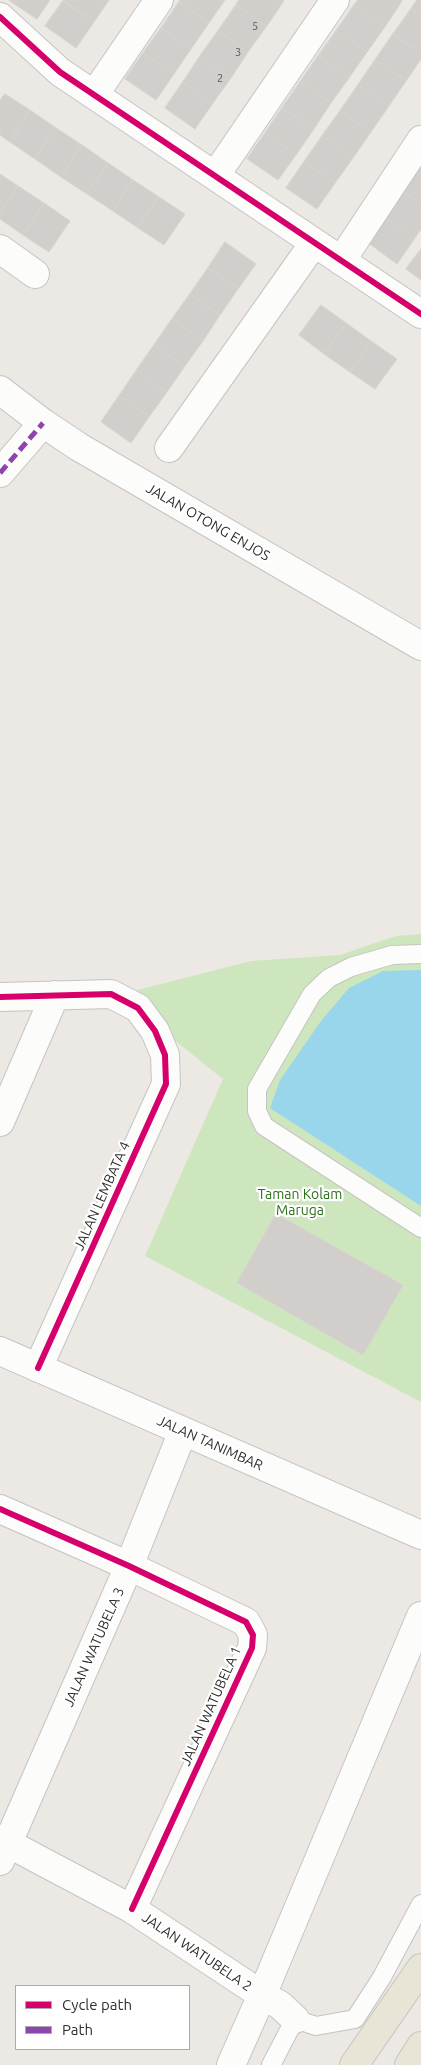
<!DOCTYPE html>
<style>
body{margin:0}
#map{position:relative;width:421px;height:2065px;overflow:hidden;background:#ece8e4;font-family:Ubuntu,sans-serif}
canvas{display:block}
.legend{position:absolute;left:15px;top:1985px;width:175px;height:65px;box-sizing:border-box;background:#fff;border:1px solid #ababab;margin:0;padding:6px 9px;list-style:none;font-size:15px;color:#2e2e2e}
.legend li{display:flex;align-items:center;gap:10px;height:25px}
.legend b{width:25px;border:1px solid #ababab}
</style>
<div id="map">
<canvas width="421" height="2065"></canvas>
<ul class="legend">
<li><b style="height:6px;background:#d6006c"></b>Cycle path</li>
<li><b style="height:6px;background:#8e44ad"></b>Path</li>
</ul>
</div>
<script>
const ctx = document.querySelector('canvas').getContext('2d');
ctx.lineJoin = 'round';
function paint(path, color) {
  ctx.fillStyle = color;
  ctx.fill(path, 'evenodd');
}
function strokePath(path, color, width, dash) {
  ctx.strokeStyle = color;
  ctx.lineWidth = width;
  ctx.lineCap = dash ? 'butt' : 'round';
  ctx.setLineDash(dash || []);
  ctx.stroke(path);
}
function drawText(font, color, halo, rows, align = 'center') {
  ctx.font = font + ' Ubuntu,sans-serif';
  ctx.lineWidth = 4.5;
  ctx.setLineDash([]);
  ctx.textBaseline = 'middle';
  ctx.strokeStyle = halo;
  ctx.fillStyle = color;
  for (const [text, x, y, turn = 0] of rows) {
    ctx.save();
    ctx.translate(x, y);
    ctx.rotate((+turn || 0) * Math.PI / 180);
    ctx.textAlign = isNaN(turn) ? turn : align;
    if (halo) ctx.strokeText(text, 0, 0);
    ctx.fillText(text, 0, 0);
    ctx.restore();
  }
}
const green = new Path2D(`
 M 421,934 L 421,1402 L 145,1256 L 223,1079 L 118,995 L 251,961 L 340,955 L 396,936 Z`);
const water = new Path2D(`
 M 421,970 L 421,1206 L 270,1108 L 280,1080 L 321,1021 L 349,988 L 383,971 Z`);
const building = new Path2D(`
 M 9,0 L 50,0 L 37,19 Z
 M 63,0 L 109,0 L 94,22 Z
 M 180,0 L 225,0 L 209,23 L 179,2 Z
 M 239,0 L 283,0 L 284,1 L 266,27 L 236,5 Z
 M 358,0 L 401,0 L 402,1 L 385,27 L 354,5 Z
 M 417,0 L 421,0 L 421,16 L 411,9 Z
 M 63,1 L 94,22 L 76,48 L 45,26 Z
 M 179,2 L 209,23 L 191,49 L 161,28 Z
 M 236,5 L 266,27 L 248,52 L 218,31 Z
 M 354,5 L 385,27 L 367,52 L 336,31 Z
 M 411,9 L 421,16 L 421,53 L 393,34 Z
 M 161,28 L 191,49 L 174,74 L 143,53 Z
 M 218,31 L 248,52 L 231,78 L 200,56 Z
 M 336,31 L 367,52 L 349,78 L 318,56 Z
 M 393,34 L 421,53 L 421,59 L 406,81 L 375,60 Z
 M 143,53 L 174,74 L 156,100 L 125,79 Z
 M 200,56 L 231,78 L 213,103 L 183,82 Z
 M 318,56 L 349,78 L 331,103 L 300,82 Z
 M 375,60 L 406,81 L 389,106 L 358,85 Z
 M 183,82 L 213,103 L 195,129 L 165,108 Z
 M 300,82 L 331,103 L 314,129 L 282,108 Z
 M 358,85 L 389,106 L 371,132 L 340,111 Z
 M 5,94 L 30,110 L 10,142 L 0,135 L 0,100 Z
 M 282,108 L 314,129 L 296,155 L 265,133 Z
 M 30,110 L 56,128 L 35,159 L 10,142 Z
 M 340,111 L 371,132 L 353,158 L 322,136 Z
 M 56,128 L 82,145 L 61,177 L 35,159 Z
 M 265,133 L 296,155 L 278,180 L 247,159 Z
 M 322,136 L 353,158 L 335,183 L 304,162 Z
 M 82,145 L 108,163 L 87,194 L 61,177 Z
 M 304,162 L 335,183 L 317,209 L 286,188 Z
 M 108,163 L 133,180 L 113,211 L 87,194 Z
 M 420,165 L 421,166 L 421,204 L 402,191 Z
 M 0,174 L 18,186 L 0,214 Z
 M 133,180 L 159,197 L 138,228 L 113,211 Z
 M 18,186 L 44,203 L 23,235 L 0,219 L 0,214 Z
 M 402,191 L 421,204 L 421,229 L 415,238 L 384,217 Z
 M 159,197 L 185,214 L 164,245 L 138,228 Z
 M 44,203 L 70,221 L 49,252 L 23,235 Z
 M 384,217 L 415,238 L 397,264 L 367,242 Z
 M 225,242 L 256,264 L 238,289 L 208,268 Z
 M 421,249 L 421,280 L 406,269 Z
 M 208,268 L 238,289 L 220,315 L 190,294 Z
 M 190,294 L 220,315 L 203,341 L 172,319 Z
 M 321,305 L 346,323 L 324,354 L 299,335 Z
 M 172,319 L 203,341 L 185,366 L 154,345 Z
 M 346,323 L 371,341 L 350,372 L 324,354 Z
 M 371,341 L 397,359 L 375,389 L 350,372 Z
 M 154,345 L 185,366 L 167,392 L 136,371 Z
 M 136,371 L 167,392 L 149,417 L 119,396 Z
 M 119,396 L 149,417 L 131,443 L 101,422 Z
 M 276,1214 L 403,1285 L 363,1355 L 237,1283 Z`);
const lane = new Path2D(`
 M 421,954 L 392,955 L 351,967 L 329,978 L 312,994 L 257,1089 L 257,1111 L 264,1126 L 421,1228
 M 271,2065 L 295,2019 L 316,2026 L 355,2019 L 382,1977 L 421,1904`);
const street = new Path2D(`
 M 0,17 L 60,72 L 421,314
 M 94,95 L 159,0
 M 215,176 L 335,0
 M 0,249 L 35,274
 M 341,261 L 421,140
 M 0,390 L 43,423 L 79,447 L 421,646
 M 169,448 L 314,243
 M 0,473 L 43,423
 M 0,997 L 111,994 L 138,1008 L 155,1031 L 165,1055 L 166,1084 L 38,1368
 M 0,1122 L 55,995
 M 0,1351 L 421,1535
 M 0,1509 L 129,1566 L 246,1622 L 253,1635 L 252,1648 L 132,1909
 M 0,1839 L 132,1909 L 262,1995 L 280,2005 L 295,2019
 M 0,1861 L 129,1566 L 183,1431
 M 231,2065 L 262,1995 L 421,1616`);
const primary = new Path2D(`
 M 354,2065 L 421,1968
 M 409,2065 L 421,2046`);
const quiet = new Path2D(`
 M 0,473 L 43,423`);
const cycleway = new Path2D(`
 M 0,17 L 60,72 L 421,314
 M 0,997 L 111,994 L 138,1008 L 155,1031 L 165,1055 L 166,1084 L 38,1368
 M 0,1509 L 129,1566 L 246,1622 L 253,1635 L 252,1648 L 132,1909`);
const numberNames = [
 ["5",255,26],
 ["3",238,52],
 ["2",220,78]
];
const streetNames = [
 ["JALAN OTONG ENJOS",208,522,30],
 ["JALAN LEMBATA 4",102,1196,-66],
 ["JALAN TANIMBAR",210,1443,24],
 ["JALAN WATUBELA 3",94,1647,-66],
 ["JALAN WATUBELA 1",211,1706,-66],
 ["JALAN WATUBELA 2",197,1952,34]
];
const parkNames = [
 ["Taman Kolam",300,1194],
 ["Maruga",300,1210]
];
paint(green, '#cee6be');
paint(water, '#99d6ec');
paint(building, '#d1cecb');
strokePath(building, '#d7d4d0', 1);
strokePath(lane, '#c5c4c5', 20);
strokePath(street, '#c5c4c5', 30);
strokePath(primary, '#c6c5c4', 30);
strokePath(lane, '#fcfcfb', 18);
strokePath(street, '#fcfcfb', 28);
strokePath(primary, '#e8e4d6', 28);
strokePath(quiet, '#8e44ad', 5, [10, 5]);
strokePath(cycleway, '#d6006c', 6);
drawText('11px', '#585857', null, numberNames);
drawText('14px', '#2e2e2e', '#fff', streetNames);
drawText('14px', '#2c6e1b', '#fff', parkNames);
</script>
